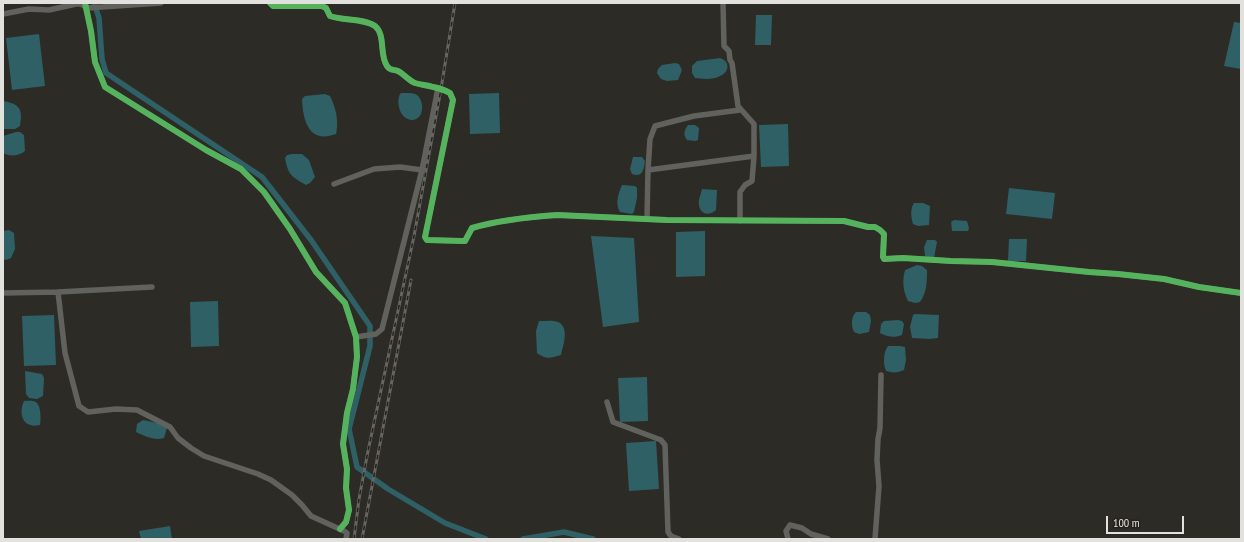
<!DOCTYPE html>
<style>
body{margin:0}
#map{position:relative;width:1244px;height:542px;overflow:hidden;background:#2c2b26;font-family:"PT Sans Narrow",sans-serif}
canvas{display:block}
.frame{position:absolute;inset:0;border:4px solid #e3e1dd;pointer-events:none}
.scale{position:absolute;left:1106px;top:516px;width:78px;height:18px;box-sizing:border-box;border:2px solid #e3e1dd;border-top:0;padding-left:5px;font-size:12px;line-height:14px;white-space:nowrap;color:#e3e1dd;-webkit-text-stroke:3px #24221b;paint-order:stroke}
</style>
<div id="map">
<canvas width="1244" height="542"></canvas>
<div class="frame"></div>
<div class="scale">100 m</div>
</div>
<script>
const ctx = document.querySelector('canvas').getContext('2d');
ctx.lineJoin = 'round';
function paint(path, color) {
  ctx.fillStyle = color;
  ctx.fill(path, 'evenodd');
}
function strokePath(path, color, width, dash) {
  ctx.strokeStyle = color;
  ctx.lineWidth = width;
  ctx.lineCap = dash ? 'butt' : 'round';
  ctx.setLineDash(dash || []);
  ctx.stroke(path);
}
const water = new Path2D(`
 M 756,15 L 772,15 L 771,45 L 755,45 Z
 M 1234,22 L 1241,23 L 1241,69 L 1224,66 Z
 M 39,34 L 45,86 L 12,90 L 6,38 Z
 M 720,58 C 730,61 730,72 720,76 C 713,80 703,79 695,78 L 692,73 L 692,66 L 697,61 Z
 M 675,63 L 679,64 L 682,70 L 678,80 L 667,81 L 661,79 L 657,73 L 658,69 L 662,65 Z
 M 401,93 C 413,93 420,92 422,105 C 424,125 402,124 399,107 C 398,102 398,96 401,93 Z
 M 499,93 L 500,133 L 470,134 L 469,94 Z
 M 325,94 L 330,96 C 336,108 339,121 336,134 C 309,144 303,121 302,99 L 305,96 Z
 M 3,101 C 20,104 23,109 20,126 L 15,129 L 3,129 Z
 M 788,124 L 789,166 L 761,167 L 759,125 Z
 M 688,125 L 695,125 L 699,128 L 698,140 L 695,141 L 687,140 C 683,134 684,131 688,125 Z
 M 16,132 L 20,132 L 24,135 L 25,151 C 19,156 10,157 3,153 L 3,136 Z
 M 292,154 L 302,154 L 309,160 L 315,177 L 310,183 L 306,185 C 292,177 288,175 285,158 L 287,155 Z
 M 633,157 L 642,157 L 645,161 C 644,170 642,178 632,174 L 630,169 Z
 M 622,185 L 635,186 L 637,188 L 637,198 L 634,212 L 632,214 L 620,212 C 615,204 618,194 622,185 Z
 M 1009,188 L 1055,193 L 1052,219 L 1006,214 Z
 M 702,189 L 717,190 L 716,210 C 710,216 700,215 699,205 C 698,200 701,194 702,189 Z
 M 914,203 L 923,203 L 930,206 L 929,225 L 918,226 L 913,224 C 911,217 910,209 914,203 Z
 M 954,220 L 967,221 L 969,228 L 968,231 L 952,231 L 951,222 Z
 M 9,230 L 14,233 L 15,249 L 11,258 L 6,260 L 3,259 L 3,231 Z
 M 705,231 L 705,276 L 676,277 L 676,232 Z
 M 591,236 L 634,238 L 639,322 L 603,327 Z
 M 1009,239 L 1027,239 L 1026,261 L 1008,261 Z
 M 927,240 L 935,240 L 937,242 L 934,258 L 931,258 L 925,256 L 924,247 Z
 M 917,265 L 922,266 L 927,270 C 927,280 927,293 920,302 L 915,303 L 908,301 C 903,291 902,281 905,270 Z
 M 218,301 L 219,346 L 191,347 L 190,302 Z
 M 856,312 L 866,312 L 870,315 L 871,321 L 869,332 L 859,334 L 854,332 C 851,325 851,317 856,312 Z
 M 915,314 L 939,315 L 938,338 L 929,339 L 912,338 L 910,327 L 913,315 Z
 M 54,315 L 56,365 L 24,366 L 22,316 Z
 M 898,320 L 902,321 L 904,324 L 902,335 C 895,338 887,337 880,333 L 881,324 L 884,321 Z
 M 539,321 C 545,321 553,320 558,322 C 570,327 563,346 561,355 C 550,358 547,360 537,353 L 536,331 Z
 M 888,346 L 900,346 L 905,347 L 906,360 L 904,370 C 898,373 893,373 886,371 C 883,363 883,353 888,346 Z
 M 25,371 L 42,374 L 44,378 L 43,396 L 37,399 L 29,398 L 26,394 Z
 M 647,377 L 648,421 L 620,422 L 618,378 Z
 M 24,401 C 28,401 34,400 37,403 C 41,407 41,420 40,425 C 23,429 18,414 24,401 Z
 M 143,420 L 162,424 L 167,428 L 164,438 C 154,441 145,436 136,432 L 137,424 Z
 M 656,441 L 659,489 L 629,491 L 626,443 Z
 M 170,526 L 172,539 L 141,539 L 139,531 Z`);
const canal = new Path2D(`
 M 94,3 L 99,18 L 102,59 L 106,73 L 262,177 L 311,240 L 370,326 L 370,346 L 349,429 L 357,467 L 388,489 L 445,523 L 486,539
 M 523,539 L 564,532 L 593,539`);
const minor = new Path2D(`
 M 85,3 L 91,31 L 95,62 L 105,87 L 206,150 L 241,169 L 264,192 L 290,229 L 316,272 L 345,303 L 356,337 L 357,357 L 353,389 L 347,413 L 343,444 L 347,469 L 346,488 L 349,510 L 346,522 L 340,529
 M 270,3 L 273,6 L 322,6 L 326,8 L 330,16 C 343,21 364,18 375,26 C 386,35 379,55 387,66 C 390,71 393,69 398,71 C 404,74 408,80 415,83 C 421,85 427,85 433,87 C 439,88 445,90 450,93 L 453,100 L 425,237 L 427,240 L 462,241 L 465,241 L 472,228 C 499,220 529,217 557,215 L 667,220 L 844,221 L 868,227 L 875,227 L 880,230 L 884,234 L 883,257 L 884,259 L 903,258 L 951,261 L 992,262 L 1089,272 L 1118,274 L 1164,279 L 1199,287 L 1241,293
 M 3,14 L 29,9 L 49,10 L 76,4 L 81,4 L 87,8 L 161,3
 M 648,170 L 650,139 L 655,126 L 694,116 L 740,110
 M 334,184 L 374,169 L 400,167 L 422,170 L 438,88
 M 647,219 L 648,170 L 754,156 L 754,124 L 738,106 L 732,63 L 730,60 L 729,51 L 724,46 L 723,3
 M 740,221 L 740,192 L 745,185 L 752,181 L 754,156
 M 58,292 L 152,287
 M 3,293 L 58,292 L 65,353 L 79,406 L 88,412 L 116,409 L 137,410 L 170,427 L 178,438 L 191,448 L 204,456 L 258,474 L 271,480 L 292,495 L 302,505 L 311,516 L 344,531 L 347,533 L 346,539
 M 356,337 L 376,334 L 382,329 L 422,170
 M 607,402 L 613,422 L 661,440 L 665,445 L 668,532 L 671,536 L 679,539
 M 788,539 L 786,531 L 790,525 L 802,528 L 811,534 L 828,539
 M 875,539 L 879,486 L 877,460 L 878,439 L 880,428 L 881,375`);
const rail = new Path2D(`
 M 354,539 L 359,499 L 368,451 L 414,236 L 441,89 L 455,3
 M 362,539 L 411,280`);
const cycleway = new Path2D(`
 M 85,3 L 91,31 L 95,62 L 105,87 L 206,150 L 241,169 L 264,192 L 290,229 L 316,272 L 345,303 L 356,337 L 357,357 L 353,389 L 347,413 L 343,444 L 347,469 L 346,488 L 349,510 L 346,522 L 340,529
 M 270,3 L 273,6 L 322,6 L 326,8 L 330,16 C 343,21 364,18 375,26 C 386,35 379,55 387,66 C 390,71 393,69 398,71 C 404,74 408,80 415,83 C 421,85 427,85 433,87 C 439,88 445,90 450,93 L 453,100 L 425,237 L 427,240 L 462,241 L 465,241 L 472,228 C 499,220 529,217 557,215 L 667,220 L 844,221 L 868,227 L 875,227 L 880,230 L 884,234 L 883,257 L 884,259 L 903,258 L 951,261 L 992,262 L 1089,272 L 1118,274 L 1164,279 L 1199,287 L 1241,293`);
paint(water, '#2f6066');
strokePath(canal, '#2f6066', 5.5);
strokePath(minor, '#61625d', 5.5);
strokePath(rail, '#656662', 3);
strokePath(rail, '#24221b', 1.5, [4.5]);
strokePath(cycleway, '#56b35d', 6);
</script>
